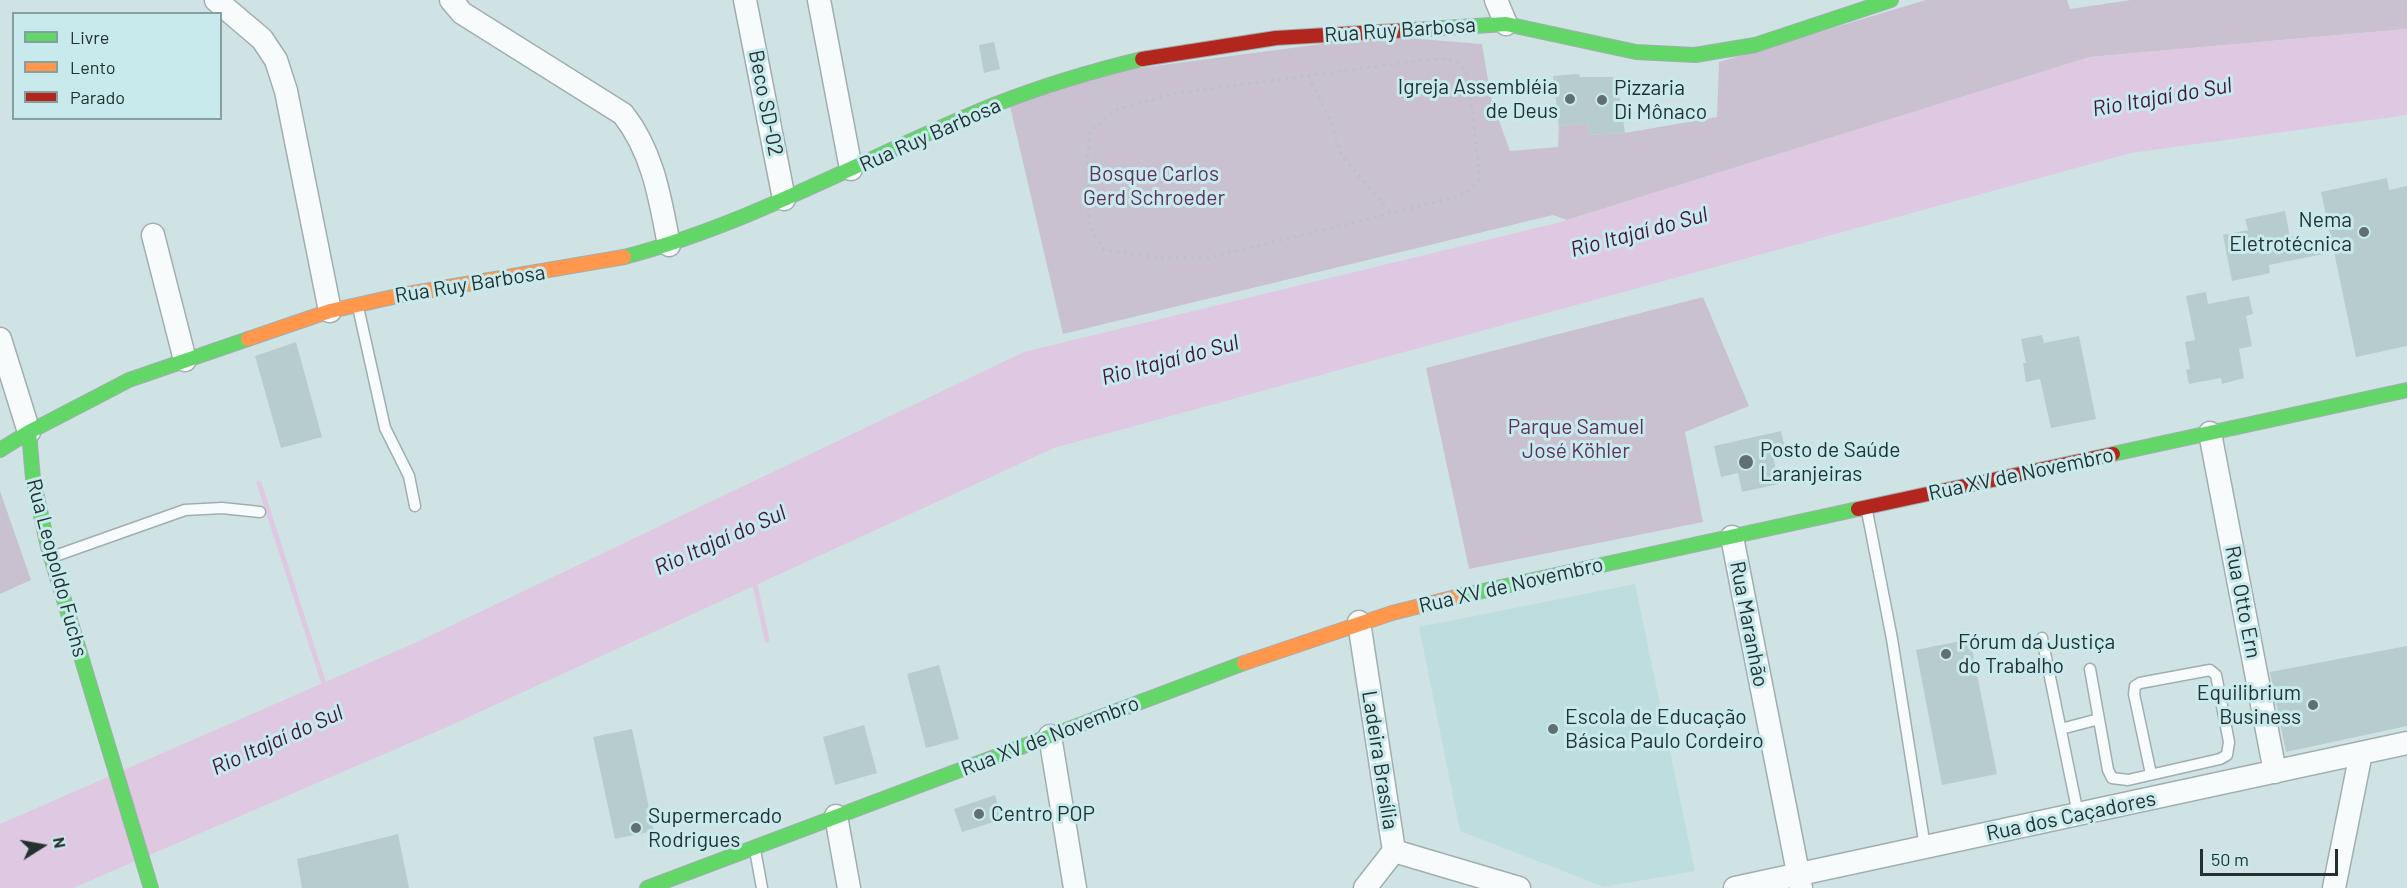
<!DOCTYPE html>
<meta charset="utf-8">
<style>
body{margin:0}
#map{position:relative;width:2407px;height:888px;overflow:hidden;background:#d0e3e4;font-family:Barlow,sans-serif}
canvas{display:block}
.legend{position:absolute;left:12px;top:12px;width:210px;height:108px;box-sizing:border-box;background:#c8eaec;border:2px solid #86a0a1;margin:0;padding:8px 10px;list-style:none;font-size:18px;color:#243131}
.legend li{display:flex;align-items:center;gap:12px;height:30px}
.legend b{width:30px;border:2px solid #86a0a1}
.north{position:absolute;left:12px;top:816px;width:60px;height:60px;-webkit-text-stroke:4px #c8eaec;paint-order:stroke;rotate:79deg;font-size:16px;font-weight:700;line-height:24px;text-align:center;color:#243131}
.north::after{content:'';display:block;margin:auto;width:21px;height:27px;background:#243131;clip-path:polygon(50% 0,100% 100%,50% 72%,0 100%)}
.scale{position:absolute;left:2200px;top:849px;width:138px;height:27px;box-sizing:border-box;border:3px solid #243131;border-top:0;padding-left:8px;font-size:18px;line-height:21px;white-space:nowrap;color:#243131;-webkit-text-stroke:4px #c8eaec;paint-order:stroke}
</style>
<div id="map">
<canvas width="2407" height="888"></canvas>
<ul class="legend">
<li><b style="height:8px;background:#63d668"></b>Livre</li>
<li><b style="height:8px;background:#ff974d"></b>Lento</li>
<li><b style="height:8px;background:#b3261e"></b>Parado</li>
</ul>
<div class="north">N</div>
<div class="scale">50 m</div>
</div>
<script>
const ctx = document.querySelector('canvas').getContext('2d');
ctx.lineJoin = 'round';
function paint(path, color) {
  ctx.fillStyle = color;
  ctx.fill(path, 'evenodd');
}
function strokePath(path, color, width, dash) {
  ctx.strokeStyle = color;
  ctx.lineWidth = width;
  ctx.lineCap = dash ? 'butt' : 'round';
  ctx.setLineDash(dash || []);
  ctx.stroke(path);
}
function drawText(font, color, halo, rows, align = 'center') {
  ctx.font = font + ' Barlow,sans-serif';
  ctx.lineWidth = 6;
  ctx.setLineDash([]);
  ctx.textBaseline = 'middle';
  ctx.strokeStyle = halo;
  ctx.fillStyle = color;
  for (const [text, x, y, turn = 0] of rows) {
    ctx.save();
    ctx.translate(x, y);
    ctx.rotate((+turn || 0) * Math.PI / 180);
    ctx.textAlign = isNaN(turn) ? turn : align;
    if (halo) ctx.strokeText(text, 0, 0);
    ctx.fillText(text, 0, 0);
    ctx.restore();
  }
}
const built = new Path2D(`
 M 1635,584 L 1695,871 L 1604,887 L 1460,831 L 1419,627 Z`);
const green = new Path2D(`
 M 1926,0 L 2067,0 L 2070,9 L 2131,0 L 2407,0 L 2407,29 L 2090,57 L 1567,220 L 1553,215 L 1063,334 L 1009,102 L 1102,73 L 1382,36 L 1482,44 L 1491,98 L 1510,151 L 1558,147 L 1559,126 L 1588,123 L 1590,135 L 1625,133 L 1717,117 L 1719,62 Z
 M 1703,297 L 1749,406 L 1685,432 L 1703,522 L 1469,569 L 1426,368 Z
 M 0,491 L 31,580 L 0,594 Z`);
const water = new Path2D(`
 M 2407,29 L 2407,115 L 2131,153 L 1054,448 L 447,727 L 73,888 L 0,888 L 0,824 L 417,642 L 1024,352 L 1561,222 L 2090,57 Z`);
const stream = new Path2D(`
 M 259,483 L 326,690
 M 754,580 L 767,640`);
const building = new Path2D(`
 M 994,42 L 1000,69 L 984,73 L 979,45 Z
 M 1579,74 L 1580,77 L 1617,77 L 1625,133 L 1590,135 L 1588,123 L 1559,126 L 1553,76 Z
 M 2387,178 L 2389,190 L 2407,186 L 2407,346 L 2356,357 L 2334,252 L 2269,265 L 2270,273 L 2232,281 L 2223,235 L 2248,230 L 2245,219 L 2285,211 L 2290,237 L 2293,236 L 2295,245 L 2331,238 L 2321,192 Z
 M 2206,292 L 2208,304 L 2249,296 L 2253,314 L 2246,316 L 2252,346 L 2239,349 L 2244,378 L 2222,384 L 2221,378 L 2189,384 L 2186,370 L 2190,369 L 2185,342 L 2195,340 L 2186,296 Z
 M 2042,335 L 2044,343 L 2079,336 L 2096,419 L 2051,428 L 2040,379 L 2026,382 L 2023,363 L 2026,363 L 2021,339 Z
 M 296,342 L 322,437 L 281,448 L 255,356 Z
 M 1781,431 L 1785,449 L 1772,451 L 1779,484 L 1742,492 L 1738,473 L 1721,477 L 1714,446 Z
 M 1970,639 L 1997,774 L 1942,785 L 1916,650 Z
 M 2407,646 L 2407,726 L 2286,752 L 2270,672 Z
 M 939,665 L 959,739 L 926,748 L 907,674 Z
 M 864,725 L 877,773 L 835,785 L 823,737 Z
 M 632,729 L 654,831 L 615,839 L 593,737 Z
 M 995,795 L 1003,819 L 962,832 L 954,809 Z
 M 398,834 L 409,888 L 302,888 L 297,859 Z`);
const path = new Path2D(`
 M 1308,76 L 1329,117 L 1342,156 L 1391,213
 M 1470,90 C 1466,61 1458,58 1431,59 L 1172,94 L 1118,109 L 1090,131 L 1087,162 L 1089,226 L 1104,250 L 1155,257 L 1208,258 L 1453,198 L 1469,191 L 1480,178 L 1470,90 L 1489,86`);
const lane = new Path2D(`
 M 358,307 L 385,428 L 409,476 L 415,506
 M 1867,511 L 1892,639 L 1925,847
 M 55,556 L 185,510 L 222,508 L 260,512
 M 2042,638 L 2078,814
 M 2090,669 L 2108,770 L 2112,778 L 2128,780 L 2220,759 L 2227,755 L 2229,742 L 2216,675 L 2210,670 L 2140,683 L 2135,686 L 2134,694 L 2151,774
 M 2061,729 L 2099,719
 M 755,850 L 762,888`);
const street = new Path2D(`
 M 216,0 L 262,39 L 276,60 L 286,91 L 330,311
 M 451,0 L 462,13 L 623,114 C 653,152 660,198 669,245
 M 745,0 L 784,199
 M 819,0 L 851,169
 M 1496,0 L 1506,24
 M 153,235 L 185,360
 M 0,339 L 29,432
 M 2210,433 L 2275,772
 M 1732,537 L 1801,888
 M 1359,622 L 1394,851 L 1365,888
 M 1050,736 L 1075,888
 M 836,816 L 849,888
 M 1394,851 L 1519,888
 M 1735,888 L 2407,743
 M 2334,888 L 2361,753`);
const fast = new Path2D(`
 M 1428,29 L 1506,24 L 1636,52 L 1695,55 L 1755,45 L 1891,0
 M 624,257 C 754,223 870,155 994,105 C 1042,86 1092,71 1142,59
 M 0,450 L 29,432
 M 2113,454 L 2407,390
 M 1460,596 L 1858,509
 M 151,888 L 48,547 L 33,479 L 29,432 L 129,380 L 248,339
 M 647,888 L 1244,663`);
const slow = new Path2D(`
 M 248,339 L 330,311 L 402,295 L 624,257
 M 1244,663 L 1392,613 L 1460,596`);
const jam = new Path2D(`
 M 1142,59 L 1276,38 L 1428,29
 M 1858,509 L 2113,454`);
const markers = [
 [1570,99,6,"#606f70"],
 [1602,100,6,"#606f70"],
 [2364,232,6,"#606f70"],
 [1746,462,8,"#606f70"],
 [1946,654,6,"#606f70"],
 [2313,705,6,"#606f70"],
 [1553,729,6,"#606f70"],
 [979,814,6,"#606f70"],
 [636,828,6,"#606f70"]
];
const streetNames = [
 ["Rua Ruy Barbosa",1400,30,-4],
 ["Beco SD-02",766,103,79],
 ["Rua Ruy Barbosa",930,135,-24],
 ["Rua Ruy Barbosa",470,284,-9],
 ["Rua XV de Novembro",2021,474,-12],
 ["Rua Leopoldo Fuchs",57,568,75],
 ["Rua XV de Novembro",1511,585,-13],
 ["Rua Otto Ern",2243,602,79],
 ["Rua Maranhão",1749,624,79],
 ["Rua XV de Novembro",1050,736,-21],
 ["Ladeira Brasília",1380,760,81],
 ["Rua dos Caçadores",2071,816,-12]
];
const poiNames = [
 ["Igreja Assembléia",1558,87,"right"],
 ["de Deus",1558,111,"right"],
 ["Pizzaria",1614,88],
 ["Di Mônaco",1614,112],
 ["Nema",2352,220,"right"],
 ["Eletrotécnica",2352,244,"right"],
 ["Posto de Saúde",1760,450],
 ["Laranjeiras",1760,474],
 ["Fórum da Justiça",1958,642],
 ["do Trabalho",1958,666],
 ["Equilibrium",2301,693,"right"],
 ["Business",2301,717,"right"],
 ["Escola de Educação",1565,717],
 ["Básica Paulo Cordeiro",1565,741],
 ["Centro POP",991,814],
 ["Supermercado",648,816],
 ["Rodrigues",648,840]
];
const parkNames = [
 ["Bosque Carlos",1154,174],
 ["Gerd Schroeder",1154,198],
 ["Parque Samuel",1576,427],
 ["José Köhler",1576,451]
];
const waterNames = [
 ["Rio Itajaí do Sul",2162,97,-10],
 ["Rio Itajaí do Sul",1639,232,-15],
 ["Rio Itajaí do Sul",1170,360,-15],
 ["Rio Itajaí do Sul",720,540,-24],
 ["Rio Itajaí do Sul",277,740,-24]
];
paint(built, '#bddddf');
paint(green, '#c9c1d0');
paint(water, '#dfc8e1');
strokePath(stream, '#dfc8e1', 5);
paint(building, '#b6cccd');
strokePath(lane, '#a0aeaf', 13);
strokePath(street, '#a0aeaf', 25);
strokePath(fast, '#a0aeaf', 16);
strokePath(slow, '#a0aeaf', 16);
strokePath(jam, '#a0aeaf', 16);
strokePath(path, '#bcc2c2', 3, [3, 4.5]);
strokePath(lane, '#f8fbfb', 10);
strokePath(street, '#f8fbfb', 22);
strokePath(fast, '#63d668', 14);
strokePath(slow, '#ff974d', 14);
strokePath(jam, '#b3261e', 14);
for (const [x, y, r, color] of markers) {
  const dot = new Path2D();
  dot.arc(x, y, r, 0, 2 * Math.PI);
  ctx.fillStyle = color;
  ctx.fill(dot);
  strokePath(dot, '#c8eaec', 2);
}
drawText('21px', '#243131', '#c8eaec', streetNames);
drawText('21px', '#243131', '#c8eaec', poiNames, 'left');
drawText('21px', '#62305e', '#c8eaec', parkNames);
drawText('italic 22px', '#441441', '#c8eaec', waterNames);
</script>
